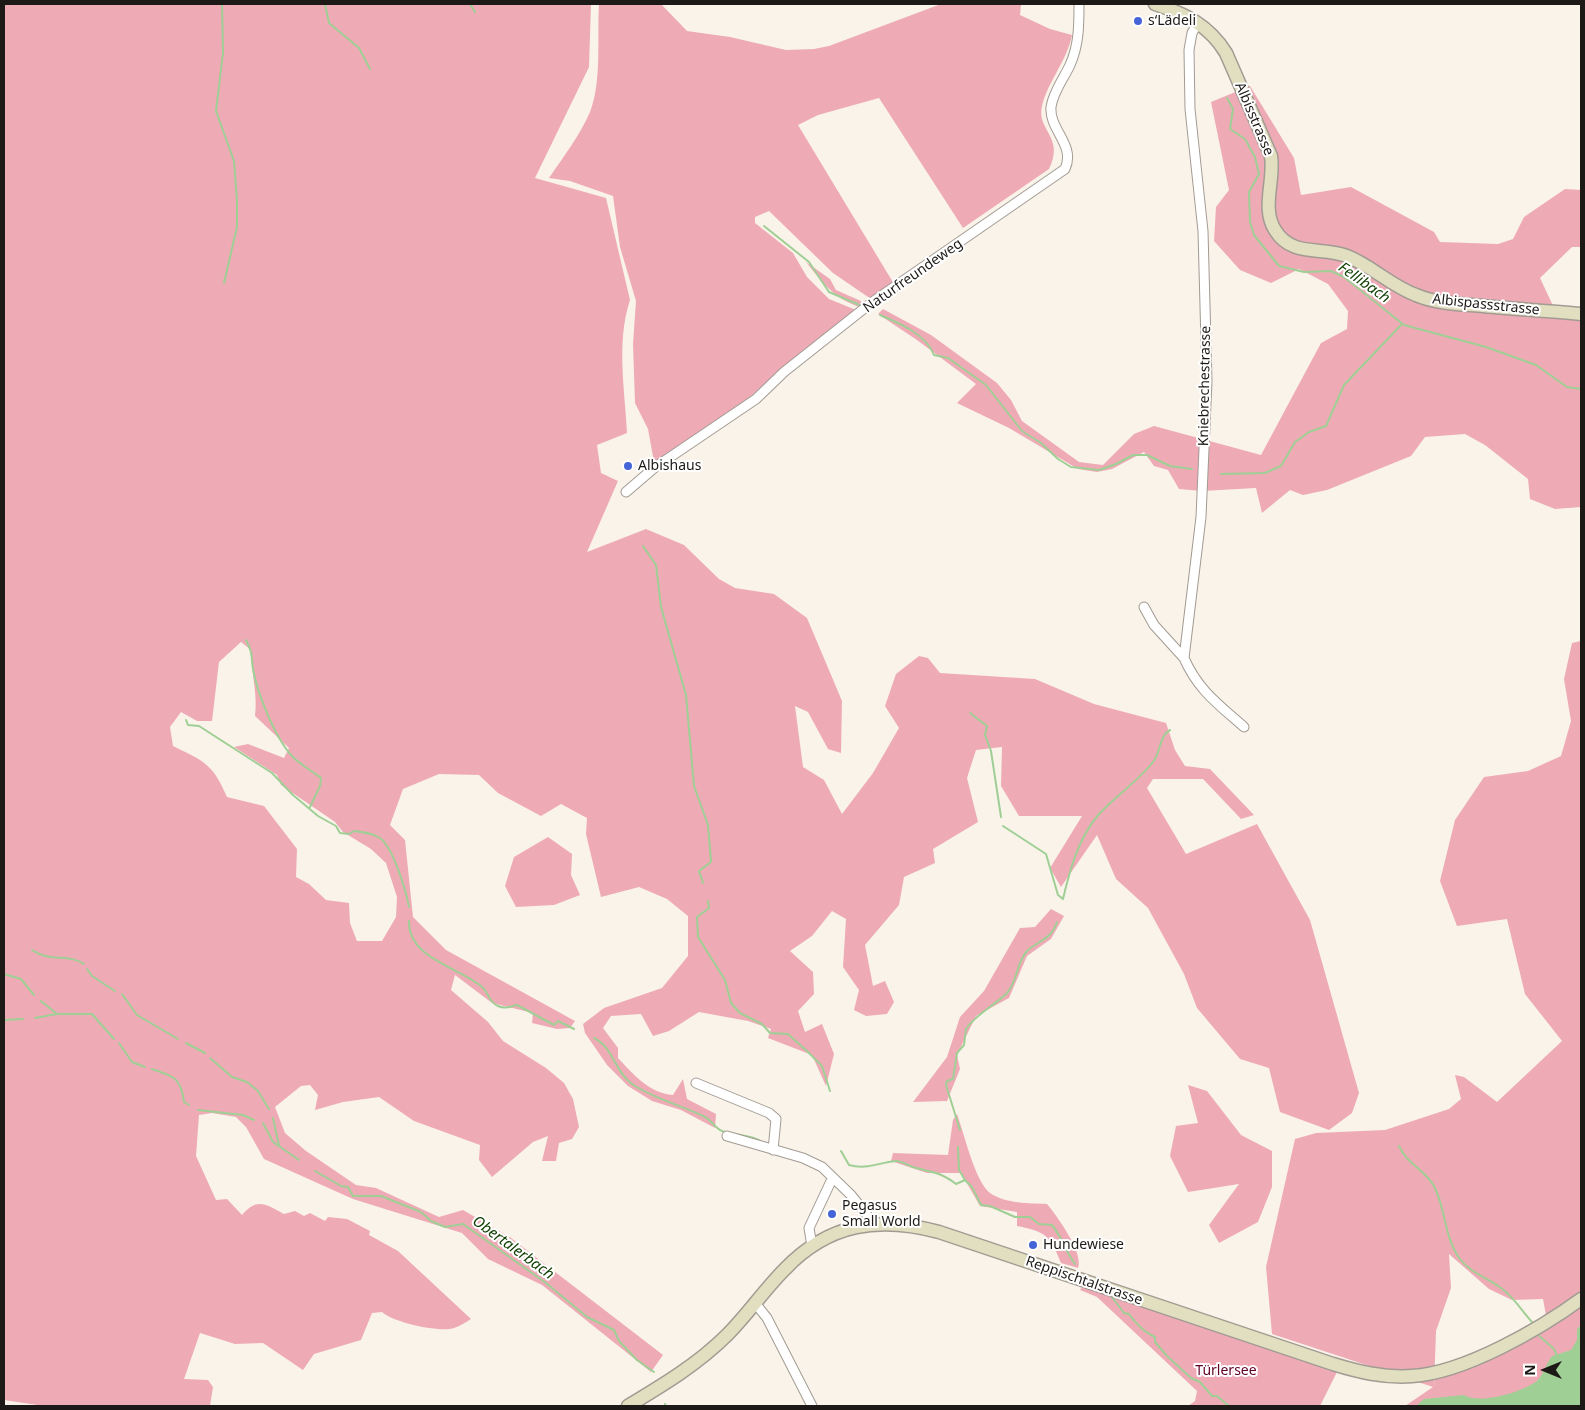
<!DOCTYPE html>
<meta charset="utf-8">
<style>
body{margin:0}
#map{position:relative;width:1585px;height:1410px;overflow:hidden;background:#faf3ea;font-family:"Noto Sans",sans-serif}
canvas{display:block}
.frame{position:absolute;inset:0;border:5px solid #1c1916;pointer-events:none}
.north{position:absolute;left:1520px;top:1345px;width:50px;height:50px;-webkit-text-stroke:4px #fff;paint-order:stroke;rotate:270deg;font-size:14px;font-weight:700;line-height:20px;text-align:center;color:#1c1916}
.north::after{content:'';display:block;margin:auto;width:18px;height:22px;background:#1c1916;clip-path:polygon(50% 0,100% 100%,50% 72%,0 100%)}
</style>
<div id="map">
<canvas width="1585" height="1410"></canvas>
<div class="frame"></div>
<div class="north">N</div>
</div>
<script>
const ctx = document.querySelector('canvas').getContext('2d');
ctx.lineJoin = 'round';
function paint(path, color) {
  ctx.fillStyle = color;
  ctx.fill(path, 'evenodd');
}
function strokePath(path, color, width, dash) {
  ctx.strokeStyle = color;
  ctx.lineWidth = width;
  ctx.lineCap = dash ? 'butt' : 'round';
  ctx.setLineDash(dash || []);
  ctx.stroke(path);
}
function drawText(font, color, halo, rows, align = 'center') {
  ctx.font = font + ' "Noto Sans",sans-serif';
  ctx.lineWidth = 4;
  ctx.setLineDash([]);
  ctx.textBaseline = 'middle';
  ctx.strokeStyle = halo;
  ctx.fillStyle = color;
  for (const [text, x, y, turn = 0] of rows) {
    ctx.save();
    ctx.translate(x, y);
    ctx.rotate((+turn || 0) * Math.PI / 180);
    ctx.textAlign = isNaN(turn) ? turn : align;
    if (halo) ctx.strokeText(text, 0, 0);
    ctx.fillText(text, 0, 0);
    ctx.restore();
  }
}
const green = new Path2D(`
 M 4,4 L 591,4 L 589,67 L 535,178 L 606,198 L 630,300 C 616,342 625,390 627,433 L 597,445 L 601,473 L 618,481 L 587,552 L 646,529 L 684,545 L 719,579 L 735,588 L 774,594 L 807,618 L 842,701 L 841,753 L 828,749 L 808,712 L 795,706 L 803,767 L 824,780 L 842,814 L 873,773 L 899,728 L 885,706 L 896,674 L 919,656 L 928,658 L 940,673 L 1035,679 L 1094,704 L 1166,723 L 1175,750 L 1185,766 L 1210,769 L 1254,815 L 1241,819 L 1203,779 L 1153,779 L 1147,788 L 1186,854 L 1257,824 L 1310,920 L 1359,1093 L 1352,1113 L 1329,1130 L 1280,1112 L 1269,1068 L 1240,1059 L 1197,1008 L 1184,974 L 1148,908 L 1116,879 L 1097,835 L 1061,887 L 1050,868 L 1082,816 L 1019,816 L 1001,786 L 1002,747 L 976,750 L 967,778 L 978,822 L 933,849 L 935,863 L 904,877 L 899,905 L 865,945 L 873,986 L 885,981 L 894,1002 L 887,1014 L 866,1016 L 854,1010 L 859,990 L 843,967 L 846,919 L 832,911 L 812,936 L 790,951 L 813,972 L 814,994 L 798,1011 L 805,1032 L 822,1024 L 834,1054 L 826,1086 L 812,1055 L 768,1038 L 771,1029 L 748,1021 L 699,1012 L 669,1031 L 653,1036 L 641,1014 L 611,1016 L 603,1028 L 618,1048 L 618,1058 C 633,1074 649,1093 673,1095 L 683,1079 L 687,1099 L 716,1114 L 715,1128 L 681,1110 L 652,1101 L 628,1086 L 607,1065 L 585,1033 L 583,1024 L 604,1008 L 662,988 L 688,956 L 688,916 L 667,899 L 639,887 L 601,897 L 586,834 L 587,818 L 561,804 L 541,816 L 498,793 L 479,775 L 439,774 L 403,789 L 390,825 L 405,840 L 413,917 L 446,950 L 575,1021 L 570,1028 L 557,1029 L 532,1023 L 533,1013 L 492,1003 L 455,975 L 451,990 L 488,1022 L 503,1041 L 546,1068 L 564,1083 L 573,1099 L 579,1127 L 572,1139 L 559,1143 L 556,1161 L 542,1161 L 548,1136 L 533,1142 L 492,1177 L 479,1160 L 480,1145 L 414,1121 L 379,1097 L 343,1102 L 315,1110 L 318,1095 L 310,1085 L 301,1086 L 275,1107 L 285,1133 L 306,1151 L 356,1185 L 376,1188 L 439,1217 L 463,1210 L 511,1238 L 663,1355 L 651,1372 L 542,1285 L 488,1259 L 462,1233 L 353,1199 L 264,1159 L 246,1127 L 236,1117 L 212,1113 L 199,1115 L 196,1156 L 216,1200 L 227,1199 L 242,1215 C 257,1197 266,1204 284,1214 L 295,1211 L 304,1216 L 310,1213 L 325,1221 L 328,1217 L 347,1219 L 370,1231 L 369,1235 L 398,1251 L 471,1319 C 466,1322 460,1326 454,1328 C 440,1333 392,1322 382,1312 L 372,1313 L 361,1340 L 314,1354 L 303,1370 L 263,1343 L 235,1344 L 200,1333 L 184,1379 L 208,1380 L 213,1387 L 210,1406 L 44,1406 L 4,1400 ZM 241,642 L 251,650 C 251,673 258,694 255,716 L 289,748 L 284,758 L 248,744 L 234,747 L 277,775 L 281,785 L 335,822 L 343,832 L 371,849 L 386,863 L 397,897 L 396,917 L 382,941 L 357,941 L 350,923 L 349,903 L 326,900 L 309,884 L 296,877 L 297,849 L 264,806 L 227,797 C 213,764 204,761 173,746 L 170,727 L 181,712 L 197,721 L 212,721 L 219,662 Z
 M 599,4 L 661,4 L 687,31 L 730,37 L 786,50 L 814,49 L 829,46 L 941,4 L 1021,4 L 1020,15 L 1050,29 L 1072,35 C 1067,61 1048,81 1042,106 C 1036,130 1065,137 1049,169 L 963,228 L 879,98 L 818,115 L 798,125 L 894,284 L 871,299 L 833,273 L 769,211 L 755,217 L 755,223 L 793,253 L 807,277 L 829,299 L 856,310 L 793,359 L 733,412 L 654,462 L 648,429 L 635,403 L 633,344 L 636,301 L 620,247 L 613,196 L 570,181 L 549,178 C 564,156 580,135 590,112 C 602,82 597,36 599,4 Z
 M 1250,86 L 1294,158 L 1301,195 L 1351,187 L 1434,232 L 1440,242 L 1498,244 L 1513,239 L 1524,217 L 1565,189 L 1581,190 L 1581,247 L 1572,247 L 1540,278 L 1555,310 L 1581,312 L 1581,507 L 1555,509 L 1530,499 L 1528,479 L 1485,445 L 1465,434 L 1425,437 L 1411,456 L 1327,490 L 1303,495 L 1290,490 L 1262,513 L 1256,488 L 1202,491 L 1179,489 L 1168,470 L 1154,466 L 1144,452 L 1112,469 L 1097,472 L 1078,469 L 1009,428 L 957,403 L 976,384 L 917,340 L 878,314 L 883,309 L 931,335 L 997,383 L 1011,400 L 1022,421 L 1079,462 L 1103,465 L 1134,434 L 1154,426 L 1261,455 L 1321,343 L 1347,329 L 1348,311 L 1328,284 L 1299,269 L 1271,283 L 1240,270 L 1214,241 L 1216,207 L 1229,190 L 1211,102 Z
 M 806,262 L 830,279 L 836,290 L 861,301 L 860,307 C 834,299 822,282 806,262 Z
 M 1581,641 L 1581,1406 L 1405,1406 L 1433,1387 L 1272,1334 L 1266,1267 L 1295,1139 L 1316,1133 L 1385,1130 L 1449,1109 L 1461,1099 L 1455,1075 L 1464,1077 L 1497,1102 L 1562,1041 L 1525,994 L 1507,919 L 1457,926 L 1440,881 L 1455,820 L 1484,777 L 1528,771 L 1561,756 L 1571,721 L 1564,679 L 1572,643 ZM 1449,1254 L 1489,1289 L 1512,1300 L 1543,1299 L 1547,1321 L 1435,1376 L 1434,1387 L 1436,1331 L 1451,1288 Z
 M 548,837 L 572,854 L 571,875 L 580,895 L 554,905 L 516,907 L 505,886 L 514,857 Z
 M 1051,909 L 1064,916 L 1051,939 L 1027,956 L 1009,998 L 976,1016 L 957,1055 L 960,1069 L 947,1101 L 913,1102 L 947,1057 L 960,1017 L 984,991 L 1020,928 L 1035,927 Z
 M 1188,1085 L 1207,1091 L 1241,1135 L 1272,1151 L 1272,1187 L 1258,1222 L 1219,1243 L 1209,1225 L 1239,1184 L 1188,1192 L 1170,1156 L 1176,1126 L 1198,1123 Z
 M 957,1114 C 964,1133 975,1182 990,1193 C 1006,1204 1029,1203 1047,1204 C 1057,1216 1084,1253 1078,1268 L 1061,1263 C 1050,1236 1047,1232 1017,1226 L 1017,1212 L 980,1206 L 961,1173 L 927,1173 L 891,1161 L 893,1153 L 948,1155 L 953,1120 Z
 M 1083,1285 L 1338,1370 L 1320,1406 L 1188,1406 L 1195,1401 L 1197,1391 L 1097,1297 L 1080,1290 Z`);
const water = new Path2D(`
 M 1581,1325 L 1581,1406 L 1416,1406 L 1424,1399 L 1464,1395 C 1479,1405 1524,1392 1538,1380 C 1543,1374 1547,1363 1552,1356 L 1571,1350 L 1577,1340 L 1577,1329 Z`);
const stream = new Path2D(`
 M 222,4 L 223,53 L 216,111 L 234,161 L 237,200 L 237,227 L 224,283
 M 325,4 L 329,23 L 359,48 L 370,69
 M 470,4 L 475,12
 M 1227,98 L 1233,109 L 1230,129 L 1245,139 L 1255,157 L 1259,174 L 1249,192 L 1250,222 L 1254,235 L 1279,266 L 1304,272 L 1331,271 L 1344,277 L 1404,325 L 1486,347 L 1536,365 L 1567,387 L 1581,389
 M 764,226 L 809,262 L 829,292 L 862,306
 M 880,315 C 899,323 926,334 934,355 L 948,358 L 986,385 L 1022,431 L 1041,443 L 1058,459 L 1071,467 L 1099,470 L 1116,464 L 1133,455 L 1147,455 L 1170,466 L 1192,469
 M 1221,474 L 1265,473 L 1281,466 L 1295,442 L 1309,432 L 1326,426 L 1344,385 L 1402,324
 M 643,546 L 656,565 L 661,607 L 686,695 L 694,786 L 708,825 L 711,862 L 699,871 L 703,883
 M 246,640 C 253,654 251,655 253,669 C 257,693 276,740 293,757 C 301,765 312,771 321,778 L 320,786 L 310,807
 M 970,713 L 987,726 L 985,735 L 991,751 L 1001,817
 M 186,720 L 188,725 L 199,726 L 272,773 L 293,795 L 318,816 L 336,826 L 340,833 L 349,834 L 354,831 C 363,832 372,833 380,838 C 393,847 406,891 409,907
 M 1003,826 L 1046,854 L 1058,895 L 1063,899
 M 1063,899 C 1070,869 1079,836 1100,813 C 1117,795 1138,781 1153,762 C 1161,752 1159,736 1170,730
 M 708,901 L 709,908 L 697,917 L 698,937 L 725,980 L 731,1003 L 740,1013 L 762,1024 L 770,1033 L 788,1034 L 808,1052 L 822,1066 L 830,1091
 M 409,921 C 408,958 458,967 481,986 C 489,992 488,1002 498,1006 C 504,1009 510,1007 517,1005 L 554,1025 L 558,1021 L 574,1029
 M 32,950 C 51,963 68,953 84,964
 M 87,969 L 92,976 L 115,991
 M 4,974 L 21,979 L 34,995
 M 122,994 L 137,1015 L 178,1039
 M 41,1001 L 57,1014
 M 35,1018 L 57,1014 L 92,1014 L 114,1039
 M 4,1020 L 23,1019
 M 594,1038 C 613,1047 615,1072 632,1084 C 654,1099 681,1105 705,1117 C 711,1120 716,1129 722,1131 C 736,1136 751,1134 762,1142
 M 119,1043 L 132,1062 L 145,1067
 M 186,1043 L 205,1053
 M 210,1058 L 232,1077 L 247,1082 L 258,1091 L 269,1109
 M 152,1069 C 174,1076 181,1078 184,1102 L 189,1105
 M 198,1110 L 243,1115 L 254,1120
 M 273,1118 L 279,1146
 M 263,1123 L 273,1142 L 299,1160
 M 960,1130 L 946,1085 L 947,1081 L 953,1079 L 957,1053 L 964,1045 L 966,1029 C 976,1014 994,1006 1007,993 C 1018,981 1016,963 1027,951 C 1039,940 1051,940 1057,922
 M 1399,1146 C 1407,1164 1424,1169 1434,1186 C 1446,1209 1444,1238 1460,1259 C 1470,1272 1487,1278 1501,1288 C 1513,1296 1522,1311 1532,1322
 M 958,1147 L 959,1170 L 965,1180
 M 841,1151 L 849,1165 C 866,1170 878,1163 895,1161 C 900,1160 908,1165 913,1167 C 932,1173 939,1171 956,1184 L 965,1180 L 972,1187 L 981,1205 L 990,1206 L 1015,1217 L 1030,1217 L 1039,1224 L 1052,1225 C 1062,1237 1066,1252 1075,1264
 M 315,1171 L 341,1186 L 348,1187 L 353,1196 L 381,1196 L 421,1212 L 431,1221 L 445,1227 L 463,1224 L 546,1283 L 587,1317 L 614,1330 L 619,1341 L 637,1360 L 654,1372
 M 1112,1297 L 1124,1313 L 1129,1314 C 1136,1324 1144,1332 1155,1337 L 1155,1342 L 1167,1356 L 1191,1378 L 1200,1382 L 1212,1396 L 1217,1396 L 1229,1406
 M 1537,1334 L 1554,1349 L 1557,1356
 M 665,1404 L 666,1406`);
const minor = new Path2D(`
 M 1198,22 L 1192,33 L 1189,50 L 1190,109 L 1203,231 L 1207,381 L 1201,517 L 1184,658 C 1198,690 1218,704 1244,727
 M 626,492 L 654,468 L 756,399 L 784,372 L 871,303 L 1065,169 C 1076,145 1049,130 1051,107 C 1053,92 1064,78 1070,65 C 1079,45 1079,25 1079,4
 M 1144,607 L 1154,625 L 1184,658
 M 696,1083 L 769,1113 L 776,1119 L 773,1150
 M 727,1136 L 803,1158 L 822,1167 L 851,1195 L 867,1215 L 870,1224
 M 812,1246 L 809,1228 L 832,1179
 M 755,1303 L 767,1318 L 812,1406`);
const secondary = new Path2D(`
 M 1155,4 C 1185,14 1209,25 1226,53 L 1271,156 C 1275,180 1261,208 1275,230 C 1292,258 1322,246 1347,256 C 1372,266 1391,286 1416,295 C 1437,304 1461,304 1483,306 C 1516,309 1549,311 1581,314
 M 628,1406 C 663,1385 698,1364 727,1335 C 748,1314 764,1290 785,1269 C 829,1223 879,1216 939,1232 L 1333,1364 C 1359,1372 1384,1378 1412,1376 C 1464,1373 1540,1329 1581,1299`);
const markers = [
 [1138,21,5,"#4464d7"],
 [628,466,5,"#4464d7"],
 [832,1214,5,"#4464d7"],
 [1033,1245,5,"#4464d7"]
];
const poiNames = [
 ["s‘Lädeli",1148,21],
 ["Albishaus",638,466],
 ["Pegasus",842,1206],
 ["Small World",842,1222],
 ["Hundewiese",1043,1245]
];
const streetNames = [
 ["Albisstrasse",1254,119,67],
 ["Naturfreundeweg",913,276,-35],
 ["Albispassstrasse",1486,305,6],
 ["Kniebrechestrasse",1205,386,-89],
 ["Reppischtalstrasse",1084,1281,19]
];
const parkNames = [
 ["Türlersee",1226,1371]
];
const waterNames = [
 ["Fellibach",1364,283,35],
 ["Obertalerbach",513,1248,36]
];
paint(green, '#eeabb6');
paint(water, '#9fcf94');
strokePath(stream, '#9fcf94', 2);
strokePath(minor, '#a29b93', 11);
strokePath(secondary, '#a29b93', 15);
strokePath(minor, '#fff', 9);
strokePath(secondary, '#e1dfc0', 12);
for (const [x, y, r, color] of markers) {
  const dot = new Path2D();
  dot.arc(x, y, r, 0, 2 * Math.PI);
  ctx.fillStyle = color;
  ctx.fill(dot);
  strokePath(dot, '#fff', 2);
}
drawText('14px', '#1c1916', '#fff', poiNames, 'left');
drawText('14px', '#1c1916', '#fff', streetNames);
drawText('14px', '#610126', '#fff', parkNames);
drawText('italic 15px', '#114003', '#fff', waterNames);
</script>
